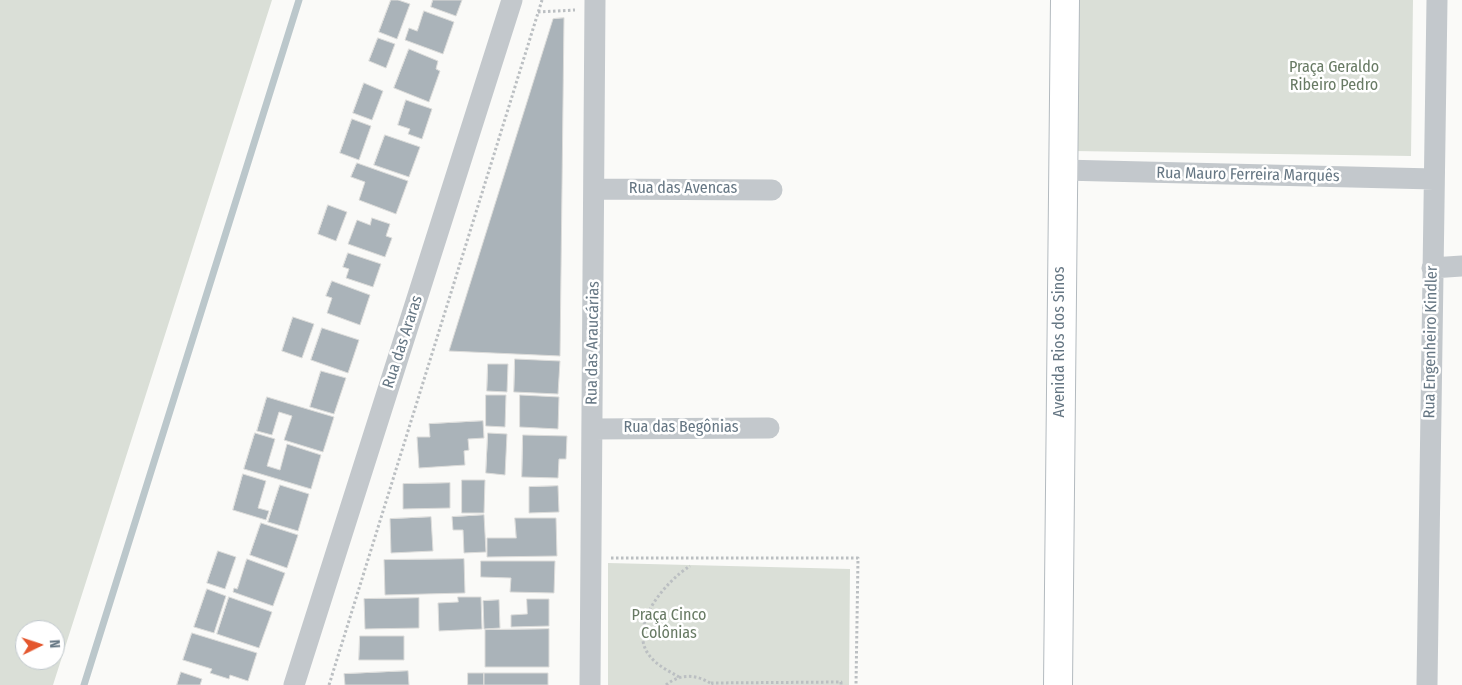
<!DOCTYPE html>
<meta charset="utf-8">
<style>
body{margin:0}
#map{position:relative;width:1462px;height:685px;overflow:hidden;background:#fafaf8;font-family:"Fira Sans Condensed",sans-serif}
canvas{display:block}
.north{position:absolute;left:15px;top:620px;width:50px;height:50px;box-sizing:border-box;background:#fff;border:1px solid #c1c8cd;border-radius:50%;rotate:86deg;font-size:14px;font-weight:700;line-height:20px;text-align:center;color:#657683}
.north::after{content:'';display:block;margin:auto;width:18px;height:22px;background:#e4572e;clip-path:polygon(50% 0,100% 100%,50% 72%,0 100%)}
</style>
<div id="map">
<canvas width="1462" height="685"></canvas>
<div class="north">N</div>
</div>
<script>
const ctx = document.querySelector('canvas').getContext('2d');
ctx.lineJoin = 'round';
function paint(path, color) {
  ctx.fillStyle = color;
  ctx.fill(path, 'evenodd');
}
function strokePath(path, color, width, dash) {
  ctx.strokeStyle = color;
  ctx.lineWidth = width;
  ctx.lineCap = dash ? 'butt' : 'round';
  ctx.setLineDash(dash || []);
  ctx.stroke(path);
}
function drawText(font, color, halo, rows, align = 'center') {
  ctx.font = font + ' "Fira Sans Condensed",sans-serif';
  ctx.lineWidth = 5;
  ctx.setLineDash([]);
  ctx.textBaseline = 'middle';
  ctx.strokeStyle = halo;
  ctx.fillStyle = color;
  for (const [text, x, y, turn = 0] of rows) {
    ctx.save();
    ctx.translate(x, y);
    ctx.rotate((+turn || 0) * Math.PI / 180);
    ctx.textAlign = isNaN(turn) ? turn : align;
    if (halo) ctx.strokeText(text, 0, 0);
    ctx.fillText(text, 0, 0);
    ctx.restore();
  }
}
const green = new Path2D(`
 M 0,0 L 272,0 L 53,685 L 0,685 ZM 25,630 L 55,630 L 55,660 L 25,660 Z
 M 1076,0 L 1413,0 L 1411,156 L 1073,151 Z
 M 608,563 L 850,569 L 849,685 L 608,685 Z`);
const stream = new Path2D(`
 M 84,685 L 299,0`);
const building = new Path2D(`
 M 391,0 L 398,0 L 410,4 L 397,39 L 379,32 Z
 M 433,0 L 462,0 L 456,16 L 431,7 Z
 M 424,11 L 454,22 L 443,54 L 405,40 L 409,28 L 417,31 Z
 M 564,18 L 560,356 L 449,351 L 553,19 Z
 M 378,38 L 395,44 L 386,68 L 369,61 Z
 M 409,49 L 438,61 L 436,69 L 440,71 L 429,102 L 394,88 Z
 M 364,83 L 383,91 L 372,120 L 353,113 Z
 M 406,100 L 432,109 L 422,139 L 408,134 L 410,129 L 398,125 Z
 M 352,119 L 371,126 L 359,160 L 340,153 Z
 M 385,135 L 420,147 L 409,177 L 374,165 Z
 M 357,163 L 408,181 L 396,214 L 359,200 L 365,182 L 351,177 Z
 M 328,205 L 347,212 L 336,241 L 318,234 Z
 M 372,218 L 390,224 L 386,236 L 392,238 L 385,257 L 348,244 L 357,220 L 370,225 Z
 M 348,253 L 381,264 L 373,287 L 346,278 L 349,269 L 343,267 Z
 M 332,281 L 370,295 L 360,325 L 327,313 L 332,298 L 326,296 Z
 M 293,317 L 314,324 L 302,358 L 282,351 Z
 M 322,328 L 359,340 L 348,373 L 311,360 Z
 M 515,359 L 560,361 L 558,394 L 514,392 Z
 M 488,364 L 508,364 L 507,392 L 487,391 Z
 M 321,371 L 346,378 L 334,414 L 310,407 Z
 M 486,395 L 506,395 L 505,427 L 486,426 Z
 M 520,395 L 559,397 L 558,429 L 520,427 Z
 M 267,397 L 334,417 L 323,452 L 284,440 L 292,416 L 279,412 L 272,435 L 257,431 Z
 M 483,421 L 484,438 L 468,439 L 469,450 L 464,451 L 465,465 L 419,468 L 417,437 L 430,437 L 429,424 Z
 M 255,433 L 275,439 L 267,466 L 280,470 L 287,444 L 321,455 L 311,489 L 244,469 Z
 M 488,433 L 507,434 L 505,475 L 486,473 Z
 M 523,435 L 567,436 L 566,459 L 559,459 L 558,478 L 522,477 Z
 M 243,474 L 266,481 L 258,508 L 269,511 L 266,520 L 233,510 Z
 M 462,480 L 485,480 L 484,513 L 462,513 Z
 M 450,483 L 450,508 L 403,509 L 403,484 Z
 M 280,485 L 309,494 L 298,531 L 268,522 Z
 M 558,486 L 559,512 L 529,513 L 529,487 Z
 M 484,515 L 486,552 L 464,553 L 463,530 L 453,530 L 452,517 Z
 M 431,517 L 433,551 L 391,553 L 390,519 Z
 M 515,518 L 556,518 L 557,556 L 487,557 L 487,538 L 516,538 Z
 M 261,523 L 298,535 L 287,568 L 250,555 Z
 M 218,551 L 236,557 L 225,589 L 207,583 Z
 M 247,559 L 285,573 L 273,606 L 233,592 L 234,588 L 237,589 Z
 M 464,559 L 465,593 L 385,595 L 384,560 Z
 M 481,561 L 555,561 L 554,593 L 510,592 L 511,578 L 481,577 Z
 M 207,589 L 226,596 L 214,633 L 194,627 Z
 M 229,597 L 272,612 L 259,648 L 217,634 Z
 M 458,597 L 481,597 L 482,629 L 439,631 L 438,603 L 458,602 Z
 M 419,598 L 419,628 L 365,629 L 364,599 Z
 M 527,599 L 549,599 L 549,626 L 511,627 L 511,615 L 527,614 Z
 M 499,600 L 500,628 L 484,629 L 483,601 Z
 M 549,629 L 549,667 L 485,667 L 485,630 Z
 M 192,633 L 257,653 L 248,681 L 230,675 L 229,679 L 210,673 L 212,669 L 183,660 Z
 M 360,636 L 404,636 L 404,660 L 359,660 Z
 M 408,671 L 409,685 L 345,685 L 344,674 Z
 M 181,672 L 202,679 L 200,685 L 177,685 Z
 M 468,673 L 484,673 L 484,685 L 468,685 Z
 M 484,673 L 548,673 L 548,685 L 484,685 Z`);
const path = new Path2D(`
 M 538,12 L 575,10
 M 611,558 L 858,558 L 856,685
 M 679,677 C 669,671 656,665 649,655 C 627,626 666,581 690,566
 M 711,683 L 841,682 L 841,685
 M 329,685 L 542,0
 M 666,685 C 680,673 698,674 713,685`);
const street = new Path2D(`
 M 1062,170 L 1434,179
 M 594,189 L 772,190
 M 1432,268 L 1462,266
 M 592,429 L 769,428
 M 294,685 L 512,0
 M 590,685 L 595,0
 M 1427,685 L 1437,0`);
const secondary = new Path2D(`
 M 1058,685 L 1065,0`);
const parkNames = [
 ["Praça Geraldo",1334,68],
 ["Ribeiro Pedro",1334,86],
 ["Praça Cinco",669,616],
 ["Colônias",669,634]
];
const streetNames = [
 ["Rua Mauro Ferreira Marquês",1248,175,1],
 ["Rua das Avencas",683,189],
 ["Rua das Araras",403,342,-72],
 ["Avenida Rios dos Sinos",1060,342,-90],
 ["Rua Engenheiro Kindler",1431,342,-89],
 ["Rua das Araucárias",593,343,-89],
 ["Rua das Begônias",681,428]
];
paint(green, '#dadfd7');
strokePath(stream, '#bbc7cb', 7);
paint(building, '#aab3b9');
strokePath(building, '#dcdcda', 1);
strokePath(secondary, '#b3babf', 30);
strokePath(path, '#bbbfc2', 3, [2.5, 2.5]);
strokePath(street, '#c3c8cc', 21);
strokePath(secondary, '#fff', 28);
drawText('16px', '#687a64', '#fff', parkNames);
drawText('16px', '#657683', '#fff', streetNames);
</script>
